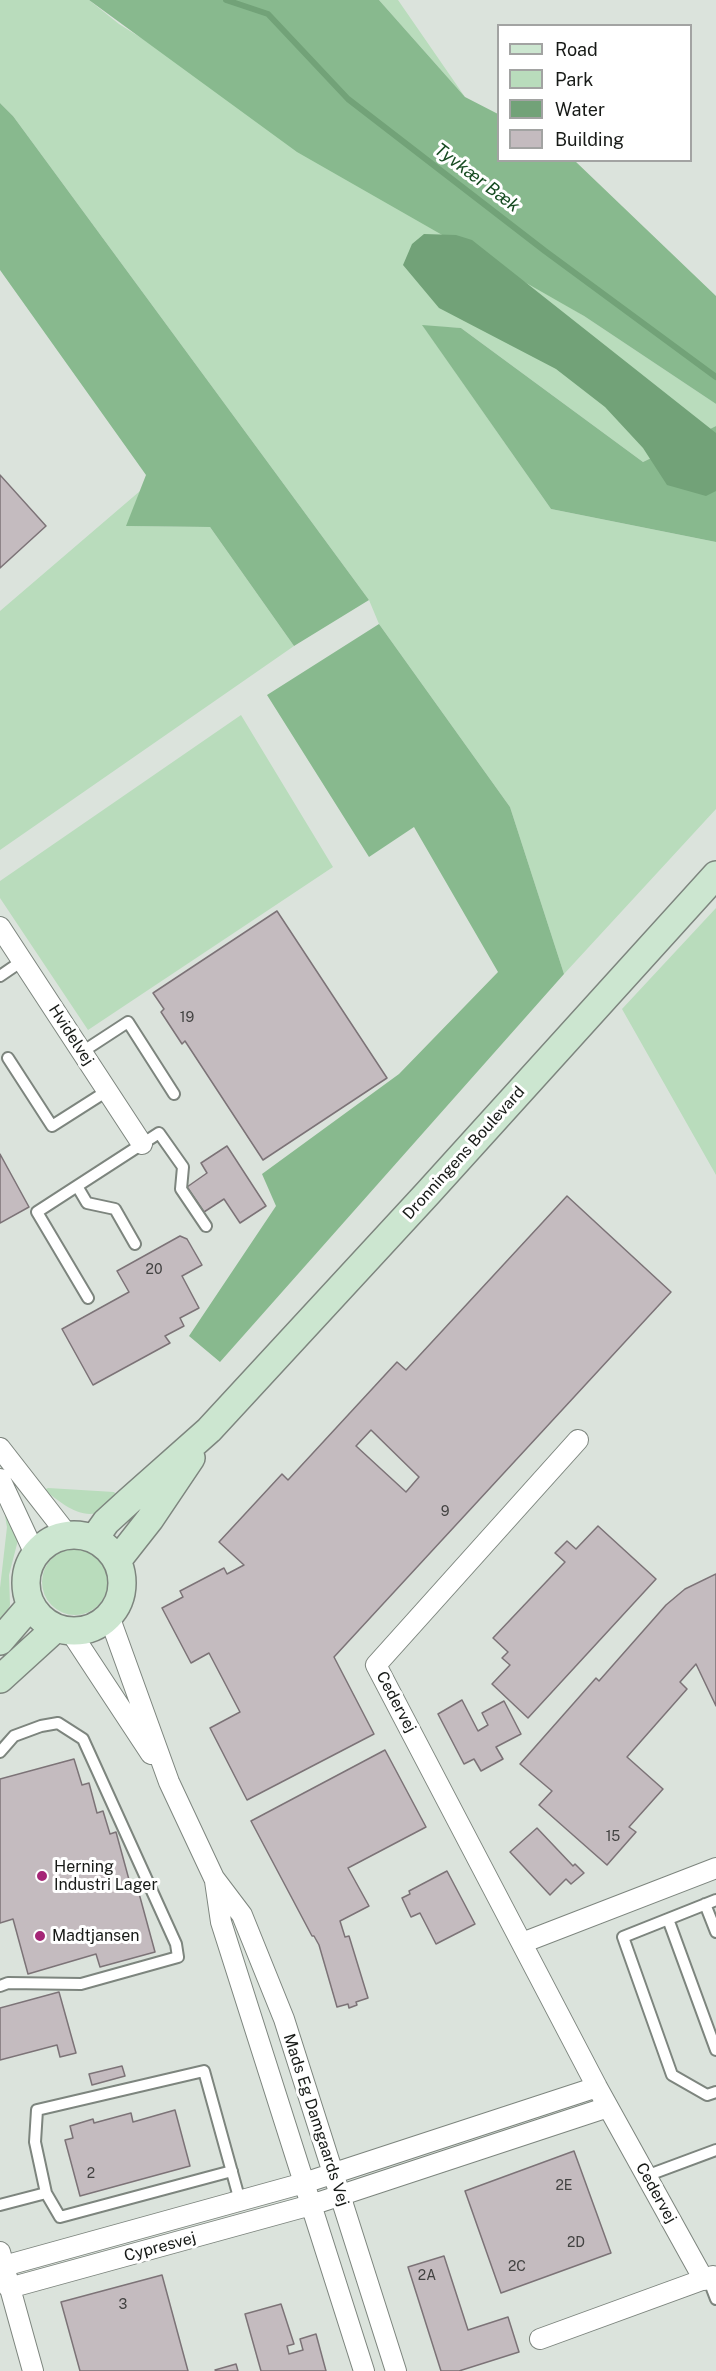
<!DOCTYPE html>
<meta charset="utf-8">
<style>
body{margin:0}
#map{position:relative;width:716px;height:2371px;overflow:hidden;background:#dbe3dc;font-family:"Public Sans",sans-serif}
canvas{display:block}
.legend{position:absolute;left:497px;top:24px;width:195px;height:138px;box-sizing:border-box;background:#fff;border:2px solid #a2a3a2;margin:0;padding:8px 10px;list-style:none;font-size:18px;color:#171a17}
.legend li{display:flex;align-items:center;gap:12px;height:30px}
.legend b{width:30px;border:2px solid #a2a3a2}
</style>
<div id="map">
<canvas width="716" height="2371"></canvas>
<ul class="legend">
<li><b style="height:8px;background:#cce6d0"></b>Road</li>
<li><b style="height:16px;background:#b9dcbc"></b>Park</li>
<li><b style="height:16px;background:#72a278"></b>Water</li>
<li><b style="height:16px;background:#c4bbbf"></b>Building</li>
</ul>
</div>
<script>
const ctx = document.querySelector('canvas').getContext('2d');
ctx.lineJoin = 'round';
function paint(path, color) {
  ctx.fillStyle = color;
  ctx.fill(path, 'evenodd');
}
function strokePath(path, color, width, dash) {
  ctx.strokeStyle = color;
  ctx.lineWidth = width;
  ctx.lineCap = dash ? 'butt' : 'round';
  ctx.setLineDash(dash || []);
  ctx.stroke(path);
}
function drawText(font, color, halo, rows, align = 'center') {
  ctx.font = font + ' "Public Sans",sans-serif';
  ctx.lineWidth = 6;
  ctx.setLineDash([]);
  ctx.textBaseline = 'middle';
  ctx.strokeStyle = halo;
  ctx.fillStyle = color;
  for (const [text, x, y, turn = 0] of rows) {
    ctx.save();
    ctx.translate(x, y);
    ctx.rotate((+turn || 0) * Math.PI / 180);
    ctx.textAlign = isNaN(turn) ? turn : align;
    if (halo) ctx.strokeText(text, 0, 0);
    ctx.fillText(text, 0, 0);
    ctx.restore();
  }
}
const green = new Path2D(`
 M 0,0 L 89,0 L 119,24 L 584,316 L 716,404 L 716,426 L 643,462 L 461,328 L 423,326 L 551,509 L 716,542 L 716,809 L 564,974 L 510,807 L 379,624 L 369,600 L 13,116 L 0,103 Z
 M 379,0 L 398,0 L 465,97 Z
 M 140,491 L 127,526 L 210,527 L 294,646 L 0,850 L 0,611 Z
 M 241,715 L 333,867 L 88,1030 L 0,898 L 0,881 Z
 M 716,908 L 716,1175 L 622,1009 Z
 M 48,1488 L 114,1492 L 122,1500 C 115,1504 108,1509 100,1512 C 80,1520 59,1501 44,1490 Z
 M 10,1512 L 18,1530 L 17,1544 L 9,1575 L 10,1605 L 0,1630 L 0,1588 L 7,1527 L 5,1516 Z
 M42 1582a33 33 0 1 1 66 0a33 33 0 1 1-66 0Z`);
const forest = new Path2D(`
 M 89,0 L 379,0 L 465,97 L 498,114 L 498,160 L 575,161 L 716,296 L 716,404 L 584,316 L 297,152 Z
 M 0,103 L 13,116 L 369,600 L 294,646 L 210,527 L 126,526 L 146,475 L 0,270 Z
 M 422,325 L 461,328 L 643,462 L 716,426 L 716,542 L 551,509 Z
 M 379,624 L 510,807 L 564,974 L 220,1362 L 189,1336 L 276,1206 L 262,1174 L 399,1074 L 498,972 L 414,827 L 369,857 L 267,695 Z`);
const water = new Path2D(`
 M 424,234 L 456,235 L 472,240 L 716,433 L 716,491 L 706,496 L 667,485 L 643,448 L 605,407 L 556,369 L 439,308 L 403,265 L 412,244 Z`);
const stream = new Path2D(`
 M 226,0 L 268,14 L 348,99 L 545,251 L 716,377`);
const building = new Path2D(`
 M 0,475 L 46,526 L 0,568 Z
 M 277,911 L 387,1078 L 263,1160 L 185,1041 L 182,1044 L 161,1012 L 164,1009 L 153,993 Z
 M 227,1146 L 266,1206 L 240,1223 L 224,1199 L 204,1212 L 187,1187 L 207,1173 L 201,1163 Z
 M 0,1154 L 29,1207 L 0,1223 Z
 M 567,1196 L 671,1292 L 334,1657 L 374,1734 L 247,1800 L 210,1728 L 240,1712 L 209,1653 L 191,1663 L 162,1608 L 183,1597 L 180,1591 L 224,1568 L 227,1574 L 244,1565 L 219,1542 L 282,1474 L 288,1480 L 397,1362 L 406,1370 ZM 371,1430 L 419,1477 L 406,1492 L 356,1446 Z
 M 180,1236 L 187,1239 L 202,1265 L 182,1276 L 199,1308 L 180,1318 L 184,1326 L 165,1336 L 170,1343 L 93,1385 L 62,1329 L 129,1292 L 117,1271 Z
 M 598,1526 L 656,1579 L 528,1718 L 492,1684 L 510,1665 L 502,1658 L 508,1652 L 493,1638 L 565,1562 L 555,1553 L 567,1541 L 576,1549 Z
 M 716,1574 L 716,1706 L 696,1664 L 680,1682 L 687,1689 L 627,1757 L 663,1789 L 629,1827 L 636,1832 L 607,1865 L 539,1805 L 552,1791 L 520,1764 L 596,1678 L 599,1681 L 666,1605 L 685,1589 Z
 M 462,1700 L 478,1731 L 488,1725 L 482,1713 L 504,1701 L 521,1734 L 496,1747 L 503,1759 L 481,1771 L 474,1759 L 464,1764 L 438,1714 Z
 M 385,1750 L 426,1827 L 348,1868 L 369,1906 L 340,1921 L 345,1937 L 349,1936 L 368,1998 L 356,2002 L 357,2005 L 349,2008 L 348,2004 L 337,2007 L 319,1945 L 314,1936 L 312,1936 L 251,1821 Z
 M 74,1759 L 82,1785 L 89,1783 L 97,1813 L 103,1811 L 110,1834 L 116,1832 L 131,1887 L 137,1886 L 155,1952 L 100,1967 L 96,1954 L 28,1974 L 13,1919 L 0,1923 L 0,1779 Z
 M 537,1828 L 573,1866 L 575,1864 L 584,1873 L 571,1884 L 566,1879 L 550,1895 L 510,1852 Z
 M 447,1871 L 475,1924 L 436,1944 L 420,1913 L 411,1917 L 402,1898 L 410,1894 L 409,1891 Z
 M 59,1992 L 76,2053 L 60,2057 L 57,2045 L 0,2060 L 0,2008 Z
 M 122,2066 L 125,2076 L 92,2085 L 89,2074 Z
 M 175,2110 L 190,2166 L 80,2196 L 65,2140 L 73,2138 L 70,2126 L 93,2119 L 94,2123 L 131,2113 L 133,2122 Z
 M 574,2151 L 611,2253 L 501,2293 L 465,2191 Z
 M 444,2256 L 468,2330 L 508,2317 L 519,2352 L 459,2371 L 441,2371 L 408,2267 Z
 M 162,2275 L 188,2371 L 80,2371 L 61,2302 Z
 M 281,2304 L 294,2344 L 287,2346 L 289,2354 L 303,2350 L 300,2339 L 316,2334 L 326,2371 L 261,2371 L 245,2314 Z
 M 236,2364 L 238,2371 L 216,2371 L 215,2370 Z`);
const lane = new Path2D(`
 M 0,976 L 22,961
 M 82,1052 L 128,1022 L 174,1094
 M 8,1058 L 52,1126 L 107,1091
 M 77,1186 L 87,1203 L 115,1209 L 135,1244
 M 88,1298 L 37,1212 L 159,1133 L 183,1167 L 181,1189 L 206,1226
 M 0,1752 L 14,1736 L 41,1726 L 58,1723 L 83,1739 L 176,1944 L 178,1957 L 81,1984 L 8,1983 L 0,1986
 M 716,1900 L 623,1937 L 672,2075 L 707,2095 L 716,2092
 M 705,1904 L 716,1932
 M 668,1919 L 716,2050
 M 232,2171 L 60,2217 L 46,2193 L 35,2142 L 37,2110 L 204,2071 L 240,2201
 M 646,2176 L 716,2150
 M 0,2205 L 46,2193
 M 708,2278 L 716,2299`);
const street = new Path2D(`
 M 0,927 L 142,1144
 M 578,1440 L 376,1665 L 597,2087 L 704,2280
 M 0,1448 L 67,1534
 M 0,1479 L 35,1554
 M 109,1616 L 169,1782 L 214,1878 L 242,1915 L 284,2019 L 396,2371
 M 70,1631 L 151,1754
 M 215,1881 L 221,1922 L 364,2371
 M 522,1943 L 716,1868
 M 0,2252 L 33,2371
 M 4,2266 L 304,2183 L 597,2087
 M 9,2288 L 311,2205 L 608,2107
 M 540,2339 L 713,2276`);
const secondary = new Path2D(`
 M26 1583a48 48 0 1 1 96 0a48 48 0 1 1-96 0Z
 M 94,1539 L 106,1522 L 129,1501 L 209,1430 L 427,1194 L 716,875
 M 117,1561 L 150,1519 L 191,1458
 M 0,1641 L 31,1605
 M 0,1679 L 56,1628`);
const markers = [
 [42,1876,6,"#a52576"],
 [40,1936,6,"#a52576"]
];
const numberNames = [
 ["19",187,1018],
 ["20",154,1270],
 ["9",445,1512],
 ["15",613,1837],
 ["2",91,2174],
 ["2E",564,2186],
 ["2D",576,2243],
 ["2C",517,2267],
 ["2A",427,2276],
 ["3",123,2305]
];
const streetNames = [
 ["Hvidelvej",71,1035,57],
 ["Dronningens Boulevard",464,1153,-48],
 ["Cedervej",396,1702,62],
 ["Mads Eg Damgaards Vej",316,2120,72],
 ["Cedervej",656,2193,61],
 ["Cypresvej",160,2247,-15]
];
const poiNames = [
 ["Herning",54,1867],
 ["Industri Lager",54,1885],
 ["Madtjansen",52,1936]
];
const waterNames = [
 ["Tyvkær Bæk",477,178,37]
];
paint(green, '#b9dcbc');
paint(forest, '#88b98e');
paint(water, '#72a278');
strokePath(stream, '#72a278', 6);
paint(building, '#c4bbbf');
strokePath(building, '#7c7377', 1.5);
strokePath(lane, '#7d857e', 14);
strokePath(street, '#7d857e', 22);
strokePath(secondary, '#7d857e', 30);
strokePath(lane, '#fff', 10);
strokePath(street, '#fff', 20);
strokePath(secondary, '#cce6d0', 27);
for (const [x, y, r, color] of markers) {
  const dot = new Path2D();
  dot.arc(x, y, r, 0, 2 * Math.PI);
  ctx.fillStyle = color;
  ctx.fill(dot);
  strokePath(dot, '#fff', 2);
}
drawText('14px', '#424241', null, numberNames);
drawText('16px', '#171a17', '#fff', streetNames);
drawText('16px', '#171a17', '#fff', poiNames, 'left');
drawText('italic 18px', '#174c22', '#fff', waterNames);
</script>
